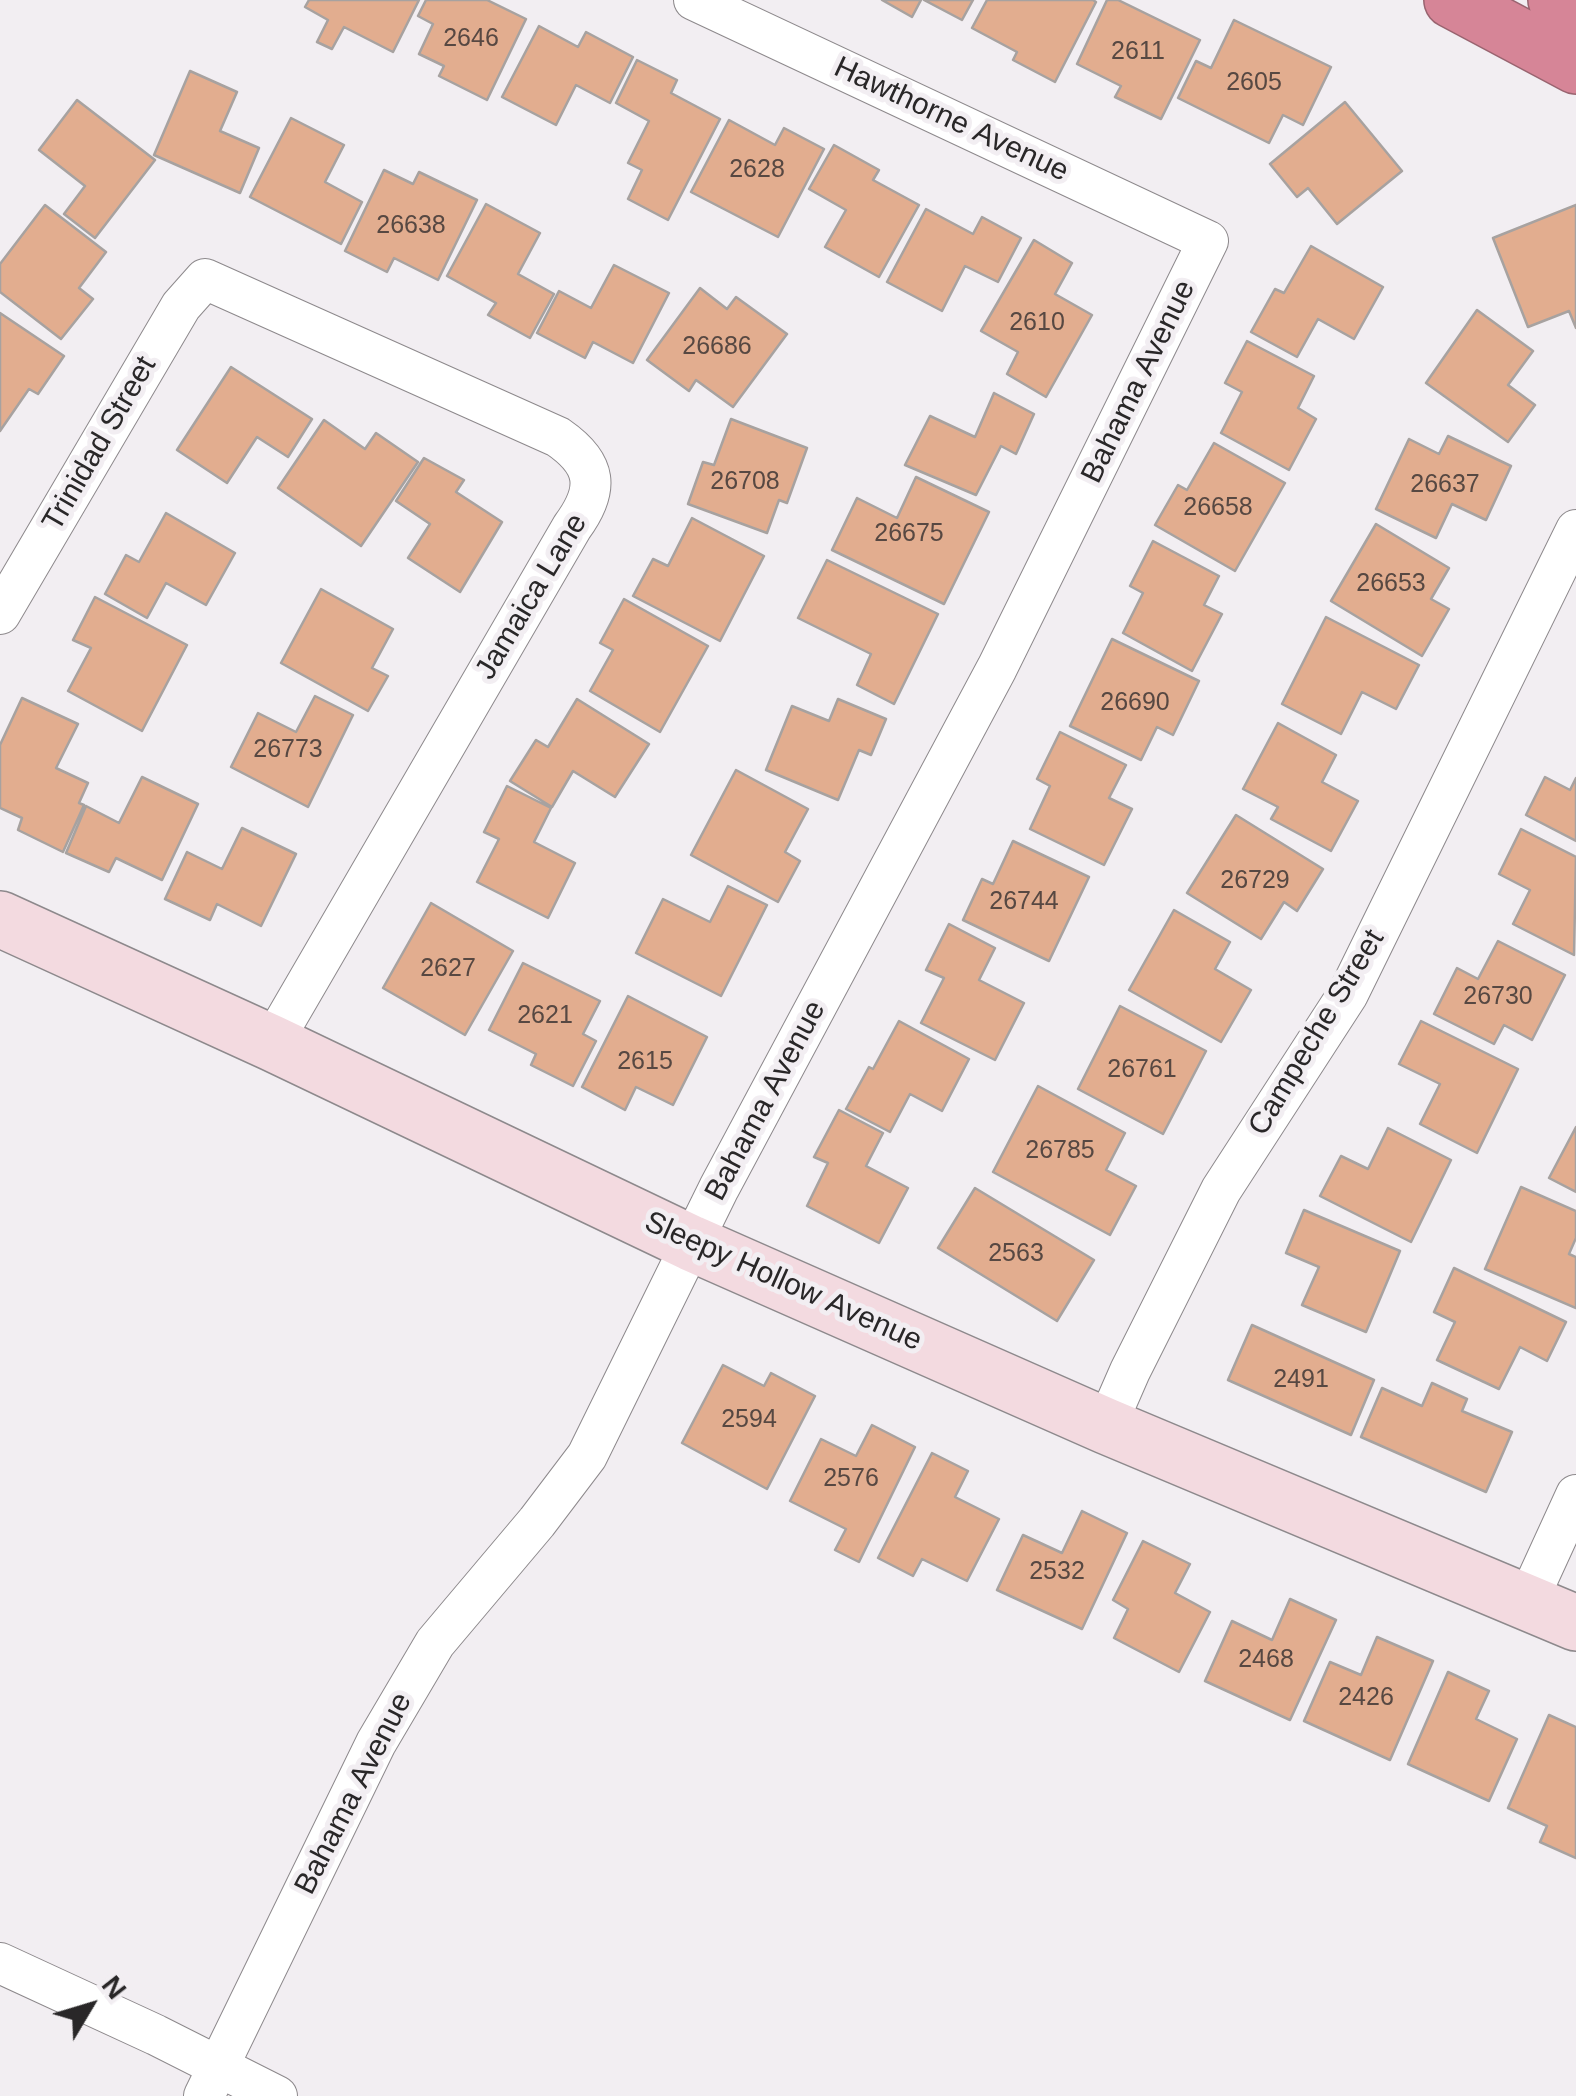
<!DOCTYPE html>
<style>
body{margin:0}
#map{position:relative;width:1576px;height:2096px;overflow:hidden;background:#f2eef2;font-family:Helvetica,sans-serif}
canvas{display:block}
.north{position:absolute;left:40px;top:1956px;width:100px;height:100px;-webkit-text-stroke:8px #f2eef2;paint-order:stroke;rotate:52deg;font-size:28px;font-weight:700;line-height:40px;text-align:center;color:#292728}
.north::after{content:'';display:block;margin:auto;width:35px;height:45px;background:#292728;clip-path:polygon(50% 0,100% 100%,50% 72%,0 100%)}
</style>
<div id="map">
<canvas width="1576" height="2096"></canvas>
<div class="north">N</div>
</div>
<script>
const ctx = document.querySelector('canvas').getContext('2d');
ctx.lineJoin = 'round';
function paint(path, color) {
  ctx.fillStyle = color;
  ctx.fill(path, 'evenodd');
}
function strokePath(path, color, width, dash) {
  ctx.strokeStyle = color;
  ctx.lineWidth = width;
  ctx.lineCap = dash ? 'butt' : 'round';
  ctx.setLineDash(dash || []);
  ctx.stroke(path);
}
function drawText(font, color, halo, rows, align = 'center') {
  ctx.font = font + ' Helvetica,sans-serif';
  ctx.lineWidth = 10;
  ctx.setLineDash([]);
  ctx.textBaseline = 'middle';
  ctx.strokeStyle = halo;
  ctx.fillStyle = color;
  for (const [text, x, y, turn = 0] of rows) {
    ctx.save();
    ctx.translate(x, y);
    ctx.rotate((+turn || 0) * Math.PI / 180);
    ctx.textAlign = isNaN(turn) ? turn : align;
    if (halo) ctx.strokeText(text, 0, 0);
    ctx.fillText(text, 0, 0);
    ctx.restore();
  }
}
const building = new Path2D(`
 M 309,0 L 419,0 L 393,52 L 344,27 L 332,49 L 317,42 L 328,20 L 305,7 Z
 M 426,0 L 487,0 L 526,19 L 487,100 L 439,76 L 444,66 L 419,54 L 433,24 L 418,16 Z
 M 882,0 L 921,0 L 912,17 Z
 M 924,0 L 973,0 L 962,20 Z
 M 987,0 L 1093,0 L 1096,2 L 1055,82 L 1013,60 L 1017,52 L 972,28 Z
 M 1107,0 L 1118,0 L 1200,40 L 1161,119 L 1115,97 L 1121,86 L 1077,64 Z
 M 1234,20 L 1331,67 L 1303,125 L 1283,115 L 1269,143 L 1178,98 L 1196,61 L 1211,68 Z
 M 539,26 L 578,47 L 586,32 L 633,57 L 610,103 L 576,85 L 556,125 L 502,97 Z
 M 637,60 L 677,80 L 671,93 L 720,119 L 668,220 L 628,199 L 642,170 L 628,163 L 649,121 L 616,103 Z
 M 190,71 L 237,92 L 220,131 L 259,148 L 240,193 L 154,155 Z
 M 77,100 L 155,160 L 95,238 L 64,214 L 85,186 L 39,150 Z
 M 1345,102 L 1402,171 L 1337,224 L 1308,188 L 1297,197 L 1270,164 Z
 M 291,118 L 344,145 L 325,182 L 362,202 L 341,244 L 250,197 Z
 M 729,120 L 775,145 L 784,128 L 824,149 L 778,237 L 691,192 Z
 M 834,145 L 879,170 L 873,180 L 919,205 L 879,277 L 825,247 L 846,210 L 809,189 Z
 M 384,170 L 413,184 L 419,172 L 477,200 L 438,280 L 394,258 L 387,272 L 345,251 Z
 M 486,204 L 540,233 L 518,274 L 554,294 L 530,338 L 488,315 L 496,303 L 447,276 Z
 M 45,205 L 106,252 L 79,288 L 93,299 L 61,339 L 0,292 L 0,264 Z
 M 1576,205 L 1576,328 L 1569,311 L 1528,327 L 1493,238 Z
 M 926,209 L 973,234 L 982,217 L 1021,238 L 998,282 L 965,266 L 942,311 L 887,282 Z
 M 1034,240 L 1072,263 L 1055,294 L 1092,315 L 1046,397 L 1007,374 L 1018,352 L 981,331 Z
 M 1311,246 L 1383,287 L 1354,339 L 1318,319 L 1297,357 L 1251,332 L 1275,289 L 1284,293 Z
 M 614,265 L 669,293 L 633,363 L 593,342 L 585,358 L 537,333 L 559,291 L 591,308 Z
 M 700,288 L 727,309 L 736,297 L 787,334 L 733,407 L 696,380 L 689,391 L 647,360 Z
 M 1477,310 L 1533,351 L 1508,385 L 1535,405 L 1508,442 L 1426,383 Z
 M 0,313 L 64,356 L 38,394 L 29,389 L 0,431 Z
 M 1247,341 L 1314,376 L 1298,408 L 1316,419 L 1289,470 L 1221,433 L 1242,392 L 1225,383 Z
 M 231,367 L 312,419 L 288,457 L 257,437 L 227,483 L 177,450 Z
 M 994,393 L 1034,414 L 1016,454 L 1001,446 L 976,495 L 905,465 L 930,416 L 975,437 Z
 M 731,419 L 807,448 L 787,503 L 779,500 L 767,533 L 688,504 L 703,462 L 714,465 Z
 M 324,420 L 365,449 L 376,433 L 418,462 L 361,546 L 278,488 Z
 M 1448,436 L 1511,466 L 1486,520 L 1452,504 L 1436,538 L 1376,509 L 1409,439 L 1439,454 Z
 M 1214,443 L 1285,483 L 1235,571 L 1155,525 L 1178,485 L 1187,490 Z
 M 424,458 L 464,480 L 456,492 L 502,522 L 460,592 L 408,558 L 430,524 L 396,501 Z
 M 916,477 L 989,512 L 944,604 L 832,550 L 857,498 L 897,518 Z
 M 166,513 L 235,553 L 206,605 L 166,583 L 147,618 L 105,594 L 126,555 L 139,562 Z
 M 692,518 L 764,556 L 720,641 L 633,596 L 653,559 L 668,566 Z
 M 1376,524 L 1449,568 L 1431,599 L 1449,609 L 1422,656 L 1331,601 Z
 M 1153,541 L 1219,576 L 1204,605 L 1222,614 L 1192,671 L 1123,633 L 1143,593 L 1130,586 Z
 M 827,560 L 938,614 L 894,704 L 857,685 L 871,654 L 798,618 Z
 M 321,589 L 393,629 L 372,668 L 388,676 L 368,711 L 281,663 Z
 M 95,597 L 187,645 L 142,731 L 68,691 L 91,648 L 73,640 Z
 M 624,599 L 708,646 L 660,732 L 590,691 L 613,650 L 600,643 Z
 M 1326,617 L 1419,665 L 1396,709 L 1362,692 L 1341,734 L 1282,704 Z
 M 1112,639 L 1199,681 L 1173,735 L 1157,727 L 1141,760 L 1070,726 Z
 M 315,696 L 353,715 L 308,807 L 231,767 L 258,713 L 296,732 Z
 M 22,698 L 78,724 L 56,768 L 88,783 L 79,803 L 84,805 L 63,852 L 18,830 L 22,818 L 0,808 L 0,745 Z
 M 577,699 L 649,744 L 615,797 L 573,771 L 552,807 L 510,781 L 536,740 L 548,747 Z
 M 838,699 L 886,719 L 871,755 L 859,750 L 838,800 L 766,770 L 792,706 L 829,721 Z
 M 1278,723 L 1336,755 L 1322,782 L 1358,801 L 1331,851 L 1271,819 L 1278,807 L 1243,789 Z
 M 1060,732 L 1126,765 L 1109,798 L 1132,809 L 1104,865 L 1030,829 L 1050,786 L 1037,779 Z
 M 736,770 L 808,809 L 785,852 L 800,861 L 778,902 L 691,855 Z
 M 142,777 L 198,804 L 162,880 L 116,858 L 109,872 L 66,853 L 86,806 L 119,823 Z
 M 1545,777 L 1570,790 L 1576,778 L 1576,841 L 1526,815 Z
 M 507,786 L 551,808 L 534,842 L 575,863 L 548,918 L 477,882 L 499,839 L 484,832 Z
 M 1236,815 L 1323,869 L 1297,911 L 1284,902 L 1261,939 L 1187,893 Z
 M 242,828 L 296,854 L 261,926 L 217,904 L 210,920 L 165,899 L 187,852 L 222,869 Z
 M 1521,829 L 1576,857 L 1574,955 L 1513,924 L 1530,890 L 1499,874 Z
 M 1013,841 L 1089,877 L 1049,961 L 963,920 L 982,879 L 993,884 Z
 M 728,886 L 767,905 L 721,996 L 636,953 L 663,899 L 710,922 Z
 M 431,903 L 513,951 L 465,1035 L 383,988 Z
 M 1174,910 L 1230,942 L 1215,969 L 1251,990 L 1221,1042 L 1129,990 Z
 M 949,924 L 995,948 L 979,980 L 1024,1003 L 995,1060 L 921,1023 L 944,978 L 926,970 Z
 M 1498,941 L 1565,975 L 1532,1040 L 1504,1025 L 1494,1044 L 1434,1014 L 1457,968 L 1478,979 Z
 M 523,963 L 600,1001 L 583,1034 L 596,1041 L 573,1086 L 531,1065 L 536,1054 L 489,1030 Z
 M 628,996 L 707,1037 L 673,1105 L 636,1087 L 625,1110 L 582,1087 Z
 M 1120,1006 L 1206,1051 L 1163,1134 L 1078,1089 Z
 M 899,1021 L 969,1059 L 942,1111 L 910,1094 L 890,1132 L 846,1109 L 869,1067 L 873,1069 Z
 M 1421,1021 L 1518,1069 L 1477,1153 L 1420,1124 L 1440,1084 L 1399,1064 Z
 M 1038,1086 L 1125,1133 L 1106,1170 L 1136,1186 L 1110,1235 L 993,1172 Z
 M 839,1110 L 883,1133 L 866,1166 L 908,1188 L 879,1243 L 807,1206 L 828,1163 L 814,1157 Z
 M 1576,1127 L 1576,1192 L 1549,1178 Z
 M 1388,1128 L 1451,1160 L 1411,1242 L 1320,1196 L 1341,1156 L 1368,1169 Z
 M 1521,1187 L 1576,1211 L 1576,1238 L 1569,1254 L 1576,1257 L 1576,1308 L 1485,1269 Z
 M 975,1188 L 1094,1260 L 1057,1321 L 938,1248 Z
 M 1304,1210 L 1400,1251 L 1366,1332 L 1302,1305 L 1319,1267 L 1286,1253 Z
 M 1454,1268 L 1566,1322 L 1547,1361 L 1520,1347 L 1499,1389 L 1437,1360 L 1455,1322 L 1434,1312 Z
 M 1252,1325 L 1374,1380 L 1351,1435 L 1228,1380 Z
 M 723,1365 L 764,1386 L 771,1373 L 815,1396 L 767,1489 L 682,1443 Z
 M 1432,1383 L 1467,1399 L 1462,1411 L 1512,1432 L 1486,1492 L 1361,1437 L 1382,1388 L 1422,1406 Z
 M 872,1425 L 915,1447 L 859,1562 L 835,1550 L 846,1529 L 790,1501 L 821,1439 L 856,1456 Z
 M 932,1453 L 968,1471 L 955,1497 L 999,1519 L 967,1581 L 922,1559 L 913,1576 L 878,1558 Z
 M 1082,1511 L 1127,1533 L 1082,1629 L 997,1590 L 1023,1535 L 1062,1553 Z
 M 1143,1541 L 1190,1564 L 1175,1593 L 1210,1612 L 1179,1672 L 1114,1638 L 1128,1609 L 1113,1600 Z
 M 1290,1599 L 1336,1620 L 1290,1720 L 1205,1681 L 1232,1621 L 1272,1640 Z
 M 1377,1637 L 1433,1661 L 1390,1760 L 1304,1721 L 1330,1662 L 1361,1675 Z
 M 1448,1672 L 1489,1691 L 1476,1719 L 1517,1739 L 1489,1801 L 1408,1764 Z
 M 1549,1715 L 1576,1727 L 1576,1858 L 1540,1842 L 1547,1826 L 1508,1808 Z`);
const street = new Path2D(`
 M 0,614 L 181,306 L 205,279 L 558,437 C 597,464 600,489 572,527 L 272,1043
 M 1106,1426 L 1130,1371 L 1221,1190 L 1348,994 L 1576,530
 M 1527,1602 L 1576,1495
 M 0,1963 L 156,2035 L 277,2096
 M 204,2096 L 376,1743 L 435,1643 L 537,1522 L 587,1456 L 719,1188 L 997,668 L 1208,241 L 694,0`);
const secondary = new Path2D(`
 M 0,919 L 272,1043 L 691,1243 L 1106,1426 L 1576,1623`);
const highway = new Path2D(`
 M 1452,0 L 1576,66
 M 1556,0 L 1576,9`);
const numberNames = [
 ["2646",471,39],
 ["2611",1138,52],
 ["2605",1254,83],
 ["2628",757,170],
 ["26638",411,226],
 ["2610",1037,323],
 ["26686",717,347],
 ["26708",745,482],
 ["26637",1445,485],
 ["26658",1218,508],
 ["26675",909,534],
 ["26653",1391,584],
 ["26690",1135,703],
 ["26773",288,750],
 ["26729",1255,881],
 ["26744",1024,902],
 ["2627",448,969],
 ["26730",1498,997],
 ["2621",545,1016],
 ["2615",645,1062],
 ["26761",1142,1070],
 ["26785",1060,1151],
 ["2563",1016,1254],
 ["2491",1301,1380],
 ["2594",749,1420],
 ["2576",851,1479],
 ["2532",1057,1572],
 ["2468",1266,1660],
 ["2426",1366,1698]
];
const streetNames = [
 ["Hawthorne Avenue",951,120,25],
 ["Bahama Avenue",1139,382,-64],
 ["Trinidad Street",100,444,-60],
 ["Jamaica Lane",532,597,-59],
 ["Campeche Street",1317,1033,-59],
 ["Bahama Avenue",766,1101,-62],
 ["Sleepy Hollow Avenue",783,1282,24],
 ["Bahama Avenue",354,1794,-63]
];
paint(building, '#e2ad8f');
strokePath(building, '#a7a2a0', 2.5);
strokePath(street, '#8d898c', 42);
strokePath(secondary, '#8d898c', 58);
strokePath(highway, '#996470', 58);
strokePath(street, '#fff', 40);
strokePath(secondary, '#f3dae0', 55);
strokePath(highway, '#d68597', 55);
drawText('25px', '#574842', null, numberNames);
drawText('30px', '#292728', '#f2eef2', streetNames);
</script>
